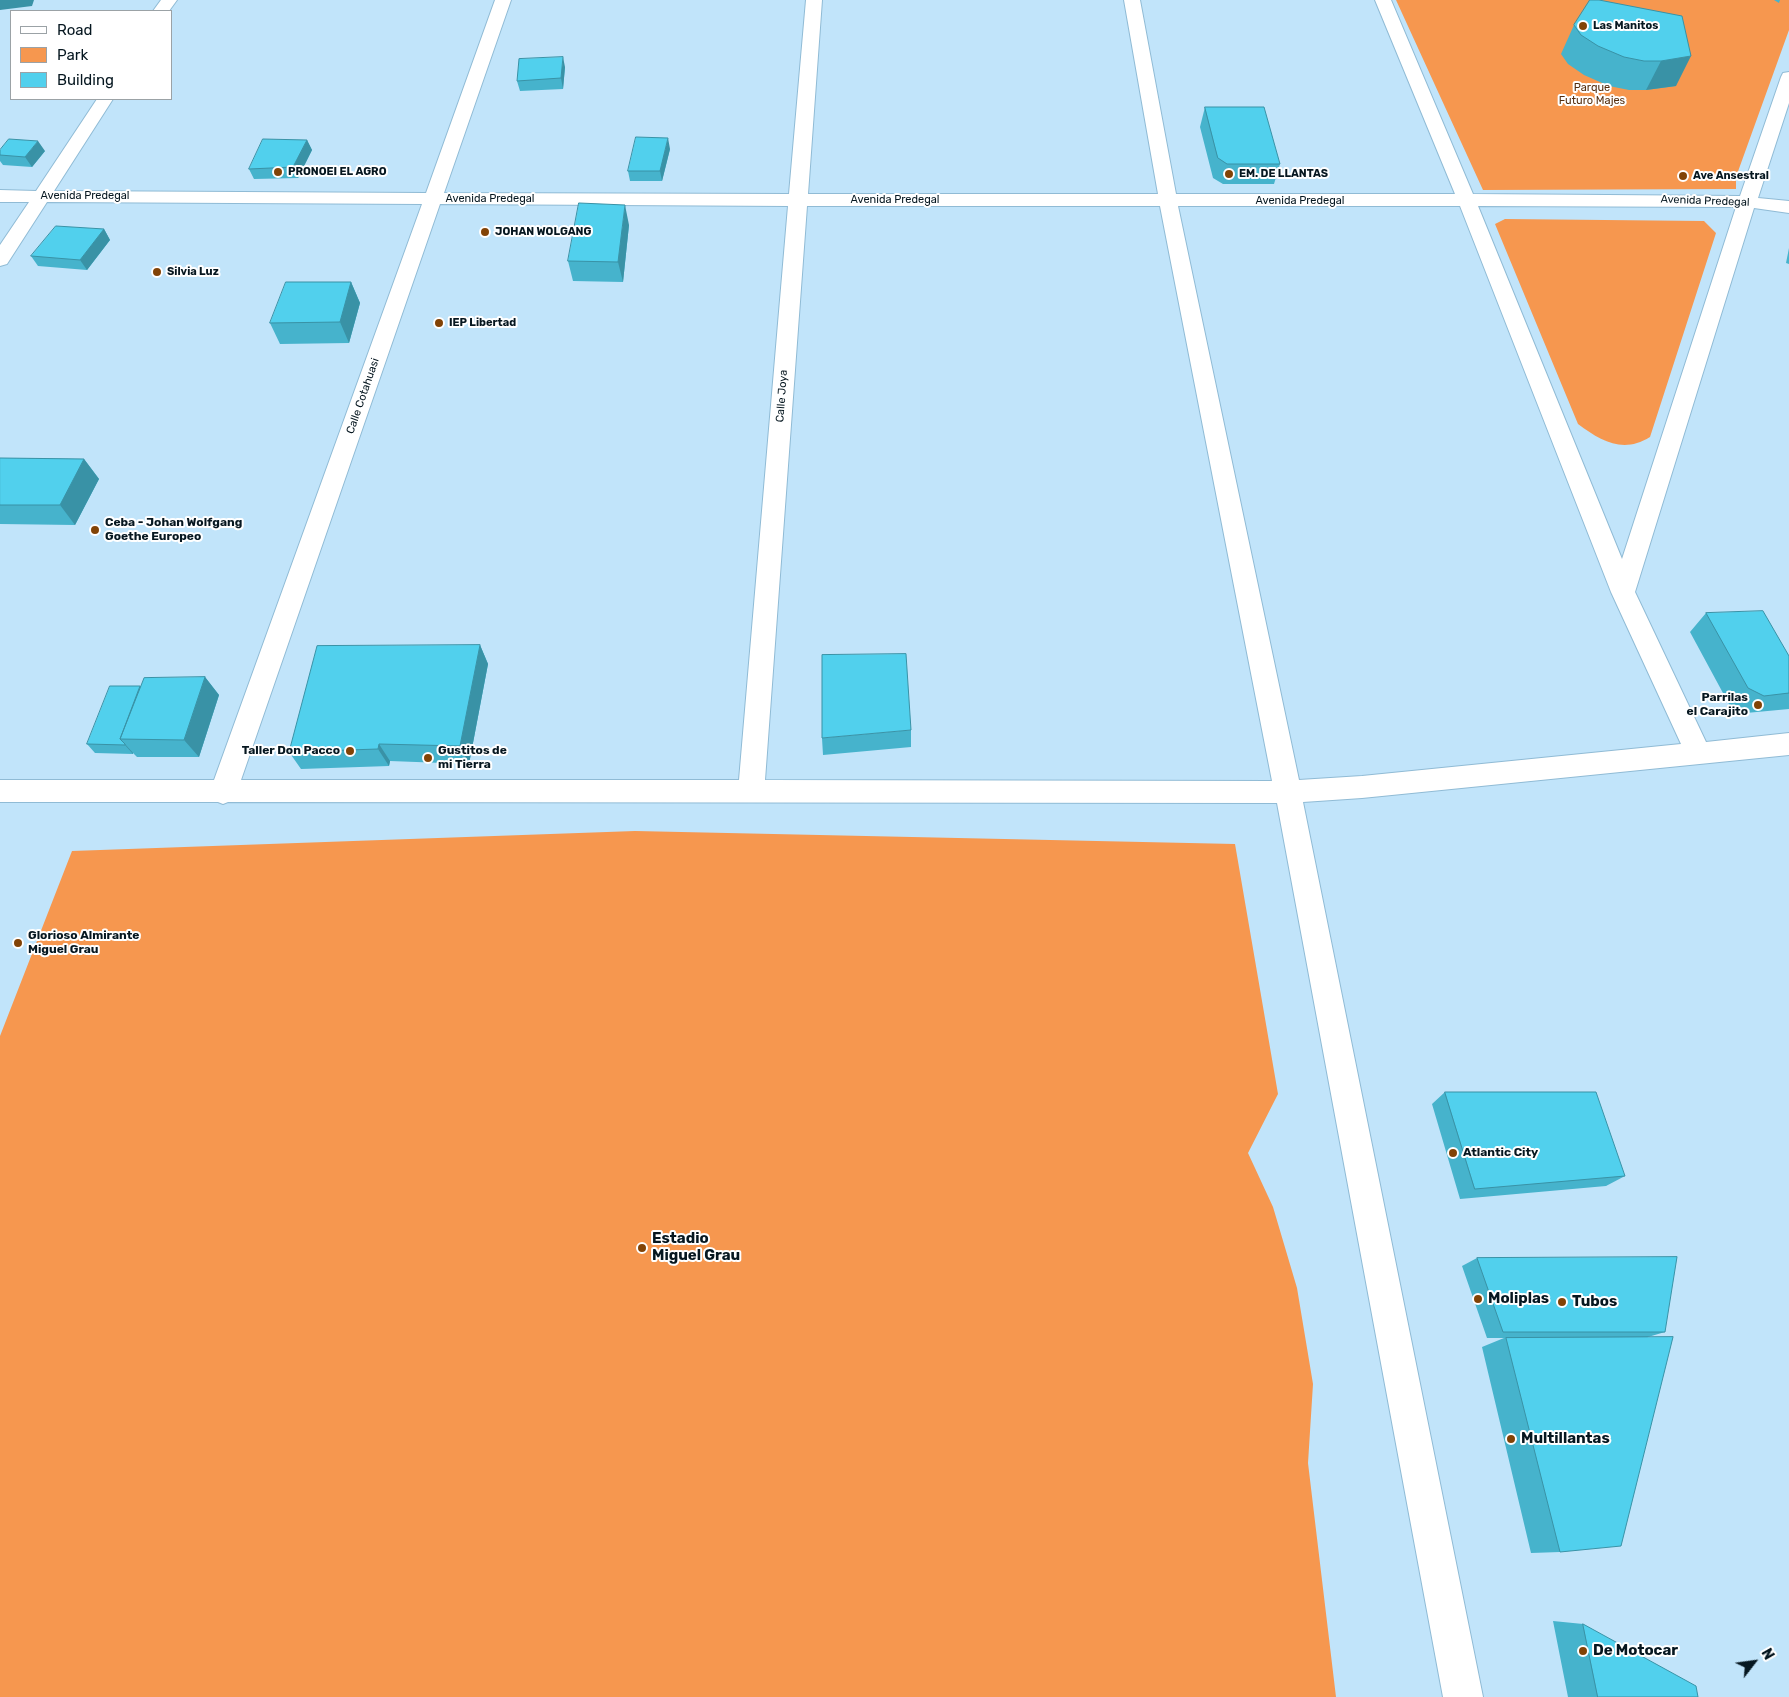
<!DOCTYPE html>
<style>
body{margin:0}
#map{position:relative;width:1789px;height:1697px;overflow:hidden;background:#c1e4fa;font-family:Rubik,sans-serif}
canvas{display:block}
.legend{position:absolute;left:10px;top:10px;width:162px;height:90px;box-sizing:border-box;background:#fff;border:1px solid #9ba2a6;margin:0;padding:6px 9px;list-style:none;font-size:15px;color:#061720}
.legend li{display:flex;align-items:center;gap:10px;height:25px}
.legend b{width:25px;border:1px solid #9ba2a6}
.north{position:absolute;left:1729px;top:1637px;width:50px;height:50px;-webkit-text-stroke:4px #fff;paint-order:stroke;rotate:60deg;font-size:14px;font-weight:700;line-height:20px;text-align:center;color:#061720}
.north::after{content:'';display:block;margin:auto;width:18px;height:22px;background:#061720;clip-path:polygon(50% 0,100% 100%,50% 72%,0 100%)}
</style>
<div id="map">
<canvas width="1789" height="1697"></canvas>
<ul class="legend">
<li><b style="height:6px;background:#fff"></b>Road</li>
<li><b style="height:14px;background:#f6974f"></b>Park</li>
<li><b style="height:14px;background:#51d0ed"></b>Building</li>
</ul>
<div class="north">N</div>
</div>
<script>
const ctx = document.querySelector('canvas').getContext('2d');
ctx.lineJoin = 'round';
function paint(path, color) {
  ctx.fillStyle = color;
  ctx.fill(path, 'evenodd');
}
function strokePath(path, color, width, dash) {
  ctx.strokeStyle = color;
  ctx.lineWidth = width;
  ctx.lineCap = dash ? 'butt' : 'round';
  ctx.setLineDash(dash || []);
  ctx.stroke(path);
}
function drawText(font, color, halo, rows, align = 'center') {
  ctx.font = font + ' Rubik,sans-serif';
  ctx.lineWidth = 4;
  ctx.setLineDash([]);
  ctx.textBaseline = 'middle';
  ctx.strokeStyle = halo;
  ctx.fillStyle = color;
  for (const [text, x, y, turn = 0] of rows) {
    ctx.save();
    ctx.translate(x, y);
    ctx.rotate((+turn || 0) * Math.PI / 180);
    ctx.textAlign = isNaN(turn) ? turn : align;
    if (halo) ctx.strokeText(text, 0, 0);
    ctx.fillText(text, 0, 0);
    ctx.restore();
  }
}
const green = new Path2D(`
 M 1396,0 L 1789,0 L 1789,30 L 1736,177 L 1736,189 L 1483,190 Z
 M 1505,219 L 1704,221 L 1716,233 L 1650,437 C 1623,454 1601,441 1578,424 L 1495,224 Z
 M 635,831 L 1235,844 L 1278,1094 L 1248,1153 L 1273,1207 L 1297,1288 L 1313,1384 L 1308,1463 L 1336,1697 L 0,1697 L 0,1036 L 72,851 Z`);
const street = new Path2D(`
 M 161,0 L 177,0 L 169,11 L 153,11 Z
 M 495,0 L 511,0 L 444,193 L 789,194 L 806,0 L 822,0 L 808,194 L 1158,194 L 1124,0 L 1140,0 L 1176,194 L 1455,194 L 1375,0 L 1391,0 L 1473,194 L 1740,196 L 1781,77 L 1783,73 L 1789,72 L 1789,103 L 1758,198 L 1789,201 L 1789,213 L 1754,208 L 1635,592 L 1706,742 L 1789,733 L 1789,755 L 1362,798 L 1303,802 L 1483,1697 L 1443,1697 L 1277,803 L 228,802 L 223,804 L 218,802 L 0,802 L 0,780 L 214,780 L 422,204 L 47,202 L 7,264 L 0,266 L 0,245 L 29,202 L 0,202 L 0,190 L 36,191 L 97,99 L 113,99 L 54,191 L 426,193 ZM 440,204 L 788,206 L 739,780 L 241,780 ZM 807,206 L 1160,206 L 1272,781 L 765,780 ZM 1178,206 L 1460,206 L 1611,592 L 1681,744 L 1362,776 L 1299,780 ZM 1478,206 L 1736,207 L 1622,559 Z`);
const wall = new Path2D(`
 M 1774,0 L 1780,0 L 1779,3 Z
 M 1682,16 L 1676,86 L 1646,90 L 1629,90 L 1609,86 L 1584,75 L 1568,64 L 1561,54 L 1574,25 Z
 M 565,67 L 563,89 L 520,91 L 517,81 Z
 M 1205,107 L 1280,164 L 1274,184 L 1223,184 L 1213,178 L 1200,127 Z
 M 307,140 L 312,150 L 298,178 L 254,179 L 249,169 Z
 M 670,149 L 662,181 L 630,181 L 628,171 Z
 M 0,150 L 45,151 L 32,167 L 3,165 L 0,161 Z
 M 629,225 L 623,282 L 573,281 L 568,261 Z
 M 104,229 L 110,240 L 87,270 L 38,266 L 31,256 Z
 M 1789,248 L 1789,264 L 1786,263 Z
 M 351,282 L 360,303 L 349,343 L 280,344 L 270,323 Z
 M 0,458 L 84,459 L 99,479 L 75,525 L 0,524 Z
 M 1706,613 L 1789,656 L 1789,709 L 1746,713 L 1730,706 L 1690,632 Z
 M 480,645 L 488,664 L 469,764 L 390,761 L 389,766 L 301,769 L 289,752 Z
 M 205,677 L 219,695 L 199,757 L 137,757 L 133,753 L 133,754 L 95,753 L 87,744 L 140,686 Z
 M 911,730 L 911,747 L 823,755 L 822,738 Z
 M 1445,1092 L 1625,1176 L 1606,1186 L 1460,1199 L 1432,1104 Z
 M 1477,1258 L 1665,1332 L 1648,1337 L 1560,1552 L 1531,1553 L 1482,1347 L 1504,1338 L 1487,1338 L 1462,1266 Z
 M 1553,1621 L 1583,1624 L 1698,1697 L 1568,1697 Z`);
const shadedWall = new Path2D(`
 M 0,0 L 34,0 L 32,6 L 0,10 Z
 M 1691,56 L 1676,86 L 1646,90 L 1661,61 Z
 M 563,57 L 565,67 L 563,89 L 561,78 Z
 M 668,138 L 670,149 L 662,181 L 660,171 Z
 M 307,140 L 312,150 L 298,178 L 293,167 Z
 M 38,141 L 45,151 L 32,167 L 25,157 Z
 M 625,205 L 629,225 L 623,282 L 618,262 Z
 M 104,229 L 110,240 L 87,270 L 80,260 Z
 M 351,282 L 360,303 L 349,343 L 340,322 Z
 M 84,459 L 99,479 L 75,525 L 60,505 Z
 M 480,645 L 488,664 L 469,764 L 460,746 Z
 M 205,677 L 219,695 L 199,757 L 184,740 Z
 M 125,744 L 133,753 L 133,754 L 125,745 Z
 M 379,744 L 390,761 L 389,766 L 378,749 Z`);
const building = new Path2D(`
 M 1590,0 L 1599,0 L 1682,16 L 1691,56 L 1661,61 L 1644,61 L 1624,57 L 1598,46 L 1581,35 L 1574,25 Z
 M 563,57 L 561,78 L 517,81 L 519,59 Z
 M 1205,107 L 1264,107 L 1280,164 L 1227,164 L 1218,158 Z
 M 636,137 L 668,138 L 660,171 L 628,171 Z
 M 9,139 L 38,141 L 25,157 L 0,155 L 0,150 Z
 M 263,139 L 307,140 L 293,167 L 249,169 Z
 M 579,203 L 625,205 L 618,262 L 568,261 Z
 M 56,226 L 104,229 L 80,260 L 31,256 Z
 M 286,282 L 351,282 L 340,322 L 270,323 Z
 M 0,458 L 84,459 L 60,505 L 0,505 Z
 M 1763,611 L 1789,656 L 1789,693 L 1764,696 L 1748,688 L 1706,613 Z
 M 480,645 L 460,746 L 379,744 L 378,749 L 289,752 L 317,646 Z
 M 906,654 L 911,730 L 822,738 L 822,655 Z
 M 205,677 L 184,740 L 120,739 L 144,678 Z
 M 110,686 L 140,686 L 120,739 L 125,744 L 125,745 L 87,744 Z
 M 1445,1092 L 1596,1092 L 1625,1176 L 1475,1189 Z
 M 1677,1257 L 1665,1332 L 1503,1332 L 1477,1258 Z
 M 1673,1337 L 1621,1546 L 1560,1552 L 1506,1338 Z
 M 1583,1624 L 1696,1686 L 1698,1697 L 1598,1697 Z`);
const markers = [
 [1583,26,5,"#824306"],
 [278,172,5,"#824306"],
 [1229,174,5,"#824306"],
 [1683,176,5,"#824306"],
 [485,232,5,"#824306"],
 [157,272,5,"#824306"],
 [439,323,5,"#824306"],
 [95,530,5,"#824306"],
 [1758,705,5,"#824306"],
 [350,751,5,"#824306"],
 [428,758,5,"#824306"],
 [18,943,5,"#824306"],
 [1453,1153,5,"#824306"],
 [642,1248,5,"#824306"],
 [1478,1299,5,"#824306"],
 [1562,1302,5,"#824306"],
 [1511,1439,5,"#824306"],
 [1583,1651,5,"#824306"]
];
const farPoinames = [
 ["Las Manitos",1593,26],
 ["PRONOEI EL AGRO",288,172],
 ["EM. DE LLANTAS",1239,174],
 ["Ave Ansestral",1693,176],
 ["JOHAN WOLGANG",495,232],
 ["Silvia Luz",167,272],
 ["IEP Libertad",449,323]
];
const farParknames = [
 ["Parque",1592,88],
 ["Futuro Majes",1592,101]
];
const farStreetnames = [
 ["Avenida Predegal",85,196],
 ["Avenida Predegal",490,199],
 ["Avenida Predegal",895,200],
 ["Avenida Predegal",1300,201],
 ["Avenida Predegal",1705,201,2],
 ["Calle Cotahuasi",363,396,-71],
 ["Calle Joya",782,396,-86]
];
const poiNames = [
 ["Ceba - Johan Wolfgang",105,523],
 ["Goethe Europeo",105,537],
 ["Parrilas",1748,698,"right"],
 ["el Carajito",1748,712,"right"],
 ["Taller Don Pacco",340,751,"right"],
 ["Gustitos de",438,751],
 ["mi Tierra",438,765],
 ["Glorioso Almirante",28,936],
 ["Miguel Grau",28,950],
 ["Atlantic City",1463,1153]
];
const nearPoinames = [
 ["Estadio",652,1239],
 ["Miguel Grau",652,1256],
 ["Moliplas",1488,1299],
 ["Tubos",1572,1302],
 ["Multillantas",1521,1439],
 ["De Motocar",1593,1651]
];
paint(green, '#f6974f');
strokePath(street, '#90bbd5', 2);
paint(street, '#fff');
paint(wall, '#46b3cc');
paint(shadedWall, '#3992a6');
paint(building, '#51d0ed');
strokePath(building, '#3992a6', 1);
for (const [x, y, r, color] of markers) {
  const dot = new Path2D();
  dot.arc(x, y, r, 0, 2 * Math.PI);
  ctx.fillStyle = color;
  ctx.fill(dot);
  strokePath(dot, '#fff', 2);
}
drawText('bold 11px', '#061720', '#fff', farPoinames, 'left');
drawText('11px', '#542e0f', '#fff', farParknames);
drawText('11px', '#061720', '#fff', farStreetnames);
drawText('bold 12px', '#061720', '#fff', poiNames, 'left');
drawText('bold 15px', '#061720', '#fff', nearPoinames, 'left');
</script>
